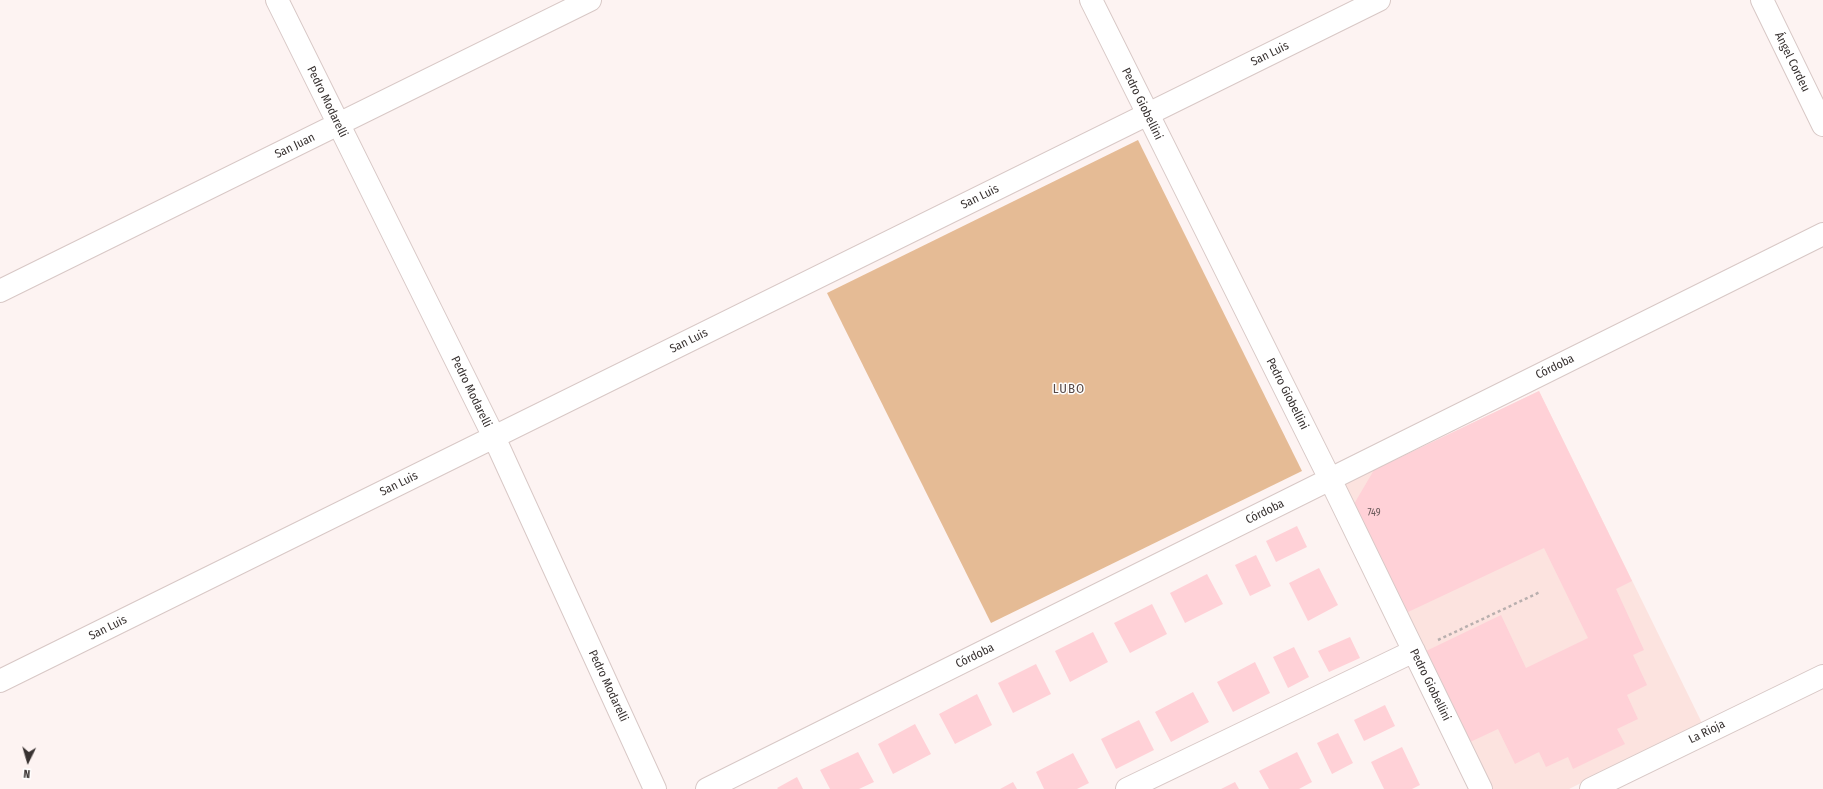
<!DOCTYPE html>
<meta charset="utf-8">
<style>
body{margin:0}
#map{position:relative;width:1823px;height:789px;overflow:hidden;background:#fdf3f2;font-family:"Fira Sans Condensed",sans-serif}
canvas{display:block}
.north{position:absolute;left:8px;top:741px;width:40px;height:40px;-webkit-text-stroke:3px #fff;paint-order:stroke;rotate:185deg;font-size:11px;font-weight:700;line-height:16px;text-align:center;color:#383231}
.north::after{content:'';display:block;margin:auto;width:14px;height:18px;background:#383231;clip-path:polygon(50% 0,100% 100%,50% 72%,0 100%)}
</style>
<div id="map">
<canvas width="1823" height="789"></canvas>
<div class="north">N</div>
</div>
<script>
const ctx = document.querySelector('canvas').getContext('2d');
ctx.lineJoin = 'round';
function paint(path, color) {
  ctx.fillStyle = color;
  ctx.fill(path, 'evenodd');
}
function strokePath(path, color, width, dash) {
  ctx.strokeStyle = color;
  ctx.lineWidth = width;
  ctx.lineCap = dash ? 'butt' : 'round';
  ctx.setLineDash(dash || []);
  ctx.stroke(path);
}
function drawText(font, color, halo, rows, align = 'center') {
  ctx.font = font + ' "Fira Sans Condensed",sans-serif';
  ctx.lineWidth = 3;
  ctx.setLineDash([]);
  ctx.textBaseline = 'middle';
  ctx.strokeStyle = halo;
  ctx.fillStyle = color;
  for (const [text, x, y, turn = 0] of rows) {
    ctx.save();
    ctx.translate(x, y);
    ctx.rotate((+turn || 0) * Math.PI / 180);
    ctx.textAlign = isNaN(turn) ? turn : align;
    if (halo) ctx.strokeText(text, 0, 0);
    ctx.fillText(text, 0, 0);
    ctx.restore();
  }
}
const built = new Path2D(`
 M 1539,391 L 1702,723 L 1569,789 L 1491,789 L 1345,484 Z`);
const green = new Path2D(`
 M 1138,140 L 1302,471 L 991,623 L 827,293 Z`);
const building = new Path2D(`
 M 1539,391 L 1632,581 L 1616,589 L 1644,650 L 1633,655 L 1647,685 L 1627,695 L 1638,719 L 1617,729 L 1625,744 L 1573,769 L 1568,757 L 1546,767 L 1539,752 L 1515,764 L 1498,729 L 1468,743 L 1424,652 L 1501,615 L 1526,668 L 1588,638 L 1544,548 L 1406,613 L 1354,504 L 1374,470 Z
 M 1297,526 L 1307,547 L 1276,562 L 1266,541 Z
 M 1256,555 L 1271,586 L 1250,596 L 1235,565 Z
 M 1319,568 L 1338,605 L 1308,621 L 1289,583 Z
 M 1207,574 L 1223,604 L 1185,623 L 1170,593 Z
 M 1152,604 L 1167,634 L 1130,653 L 1114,623 Z
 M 1093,632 L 1108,662 L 1070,682 L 1055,651 Z
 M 1350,637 L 1360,658 L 1329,672 L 1318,651 Z
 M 1294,647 L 1309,677 L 1288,688 L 1273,657 Z
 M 1255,662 L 1270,693 L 1233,712 L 1217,682 Z
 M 1036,664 L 1051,694 L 1013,713 L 998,683 Z
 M 1193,692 L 1209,722 L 1171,742 L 1155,712 Z
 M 977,694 L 992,725 L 955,744 L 939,714 Z
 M 1385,705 L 1395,726 L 1364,741 L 1354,720 Z
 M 1139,720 L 1154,750 L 1116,769 L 1101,739 Z
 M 915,724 L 931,754 L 893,774 L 878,744 Z
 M 1338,733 L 1353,763 L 1332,774 L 1317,743 Z
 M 1402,747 L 1420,785 L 1412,789 L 1384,789 L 1371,762 Z
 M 858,752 L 874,782 L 859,789 L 830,789 L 820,770 Z
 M 1297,752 L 1312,782 L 1299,789 L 1269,789 L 1259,771 Z
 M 1073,753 L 1089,783 L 1077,789 L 1044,789 L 1036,772 Z
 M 797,777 L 803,789 L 778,789 L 777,788 Z
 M 1013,782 L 1017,789 L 1000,789 Z
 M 1235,782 L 1239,789 L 1221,789 Z`);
const path = new Path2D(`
 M 1438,640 L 1540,592`);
const street = new Path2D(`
 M 277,0 L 494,437 L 655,789
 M 1091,0 L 1330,479 L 1481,789
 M 1762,0 L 1823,125
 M 0,291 L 590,0
 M 0,681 L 1379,0
 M 707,789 L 1823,234
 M 1127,789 L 1414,651
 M 1591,789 L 1823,676`);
const numberNames = [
 ["749",1374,513]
];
const streetNames = [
 ["San Luis",1270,54,-26],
 ["Ángel Cordeu",1792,62,64],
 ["Pedro Modarelli",327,102,64],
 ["Pedro Giobellini",1142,104,64],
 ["San Juan",295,146,-26],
 ["San Luis",980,197,-26],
 ["San Luis",689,341,-26],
 ["Córdoba",1555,367,-26],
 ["Pedro Modarelli",471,392,64],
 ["Pedro Giobellini",1287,394,63],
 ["San Luis",399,484,-26],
 ["Córdoba",1265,512,-26],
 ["San Luis",108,628,-26],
 ["Córdoba",975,656,-26],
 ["Pedro Giobellini",1430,685,64],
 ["Pedro Modarelli",608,686,65],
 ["La Rioja",1707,732,-26]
];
const neighbourhoodNames = [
 ["LUBO",1069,389]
];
paint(built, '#fce3df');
paint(green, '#e5bb95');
paint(building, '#ffd1d7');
strokePath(street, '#d8c8c6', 24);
strokePath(path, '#b8afae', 2.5, [3, 3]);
strokePath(street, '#fff', 22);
drawText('10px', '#6a5a5a', null, numberNames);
drawText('12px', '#383231', '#fff', streetNames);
ctx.letterSpacing = '1px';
drawText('13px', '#584a48', '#fff', neighbourhoodNames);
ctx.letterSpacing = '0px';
</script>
